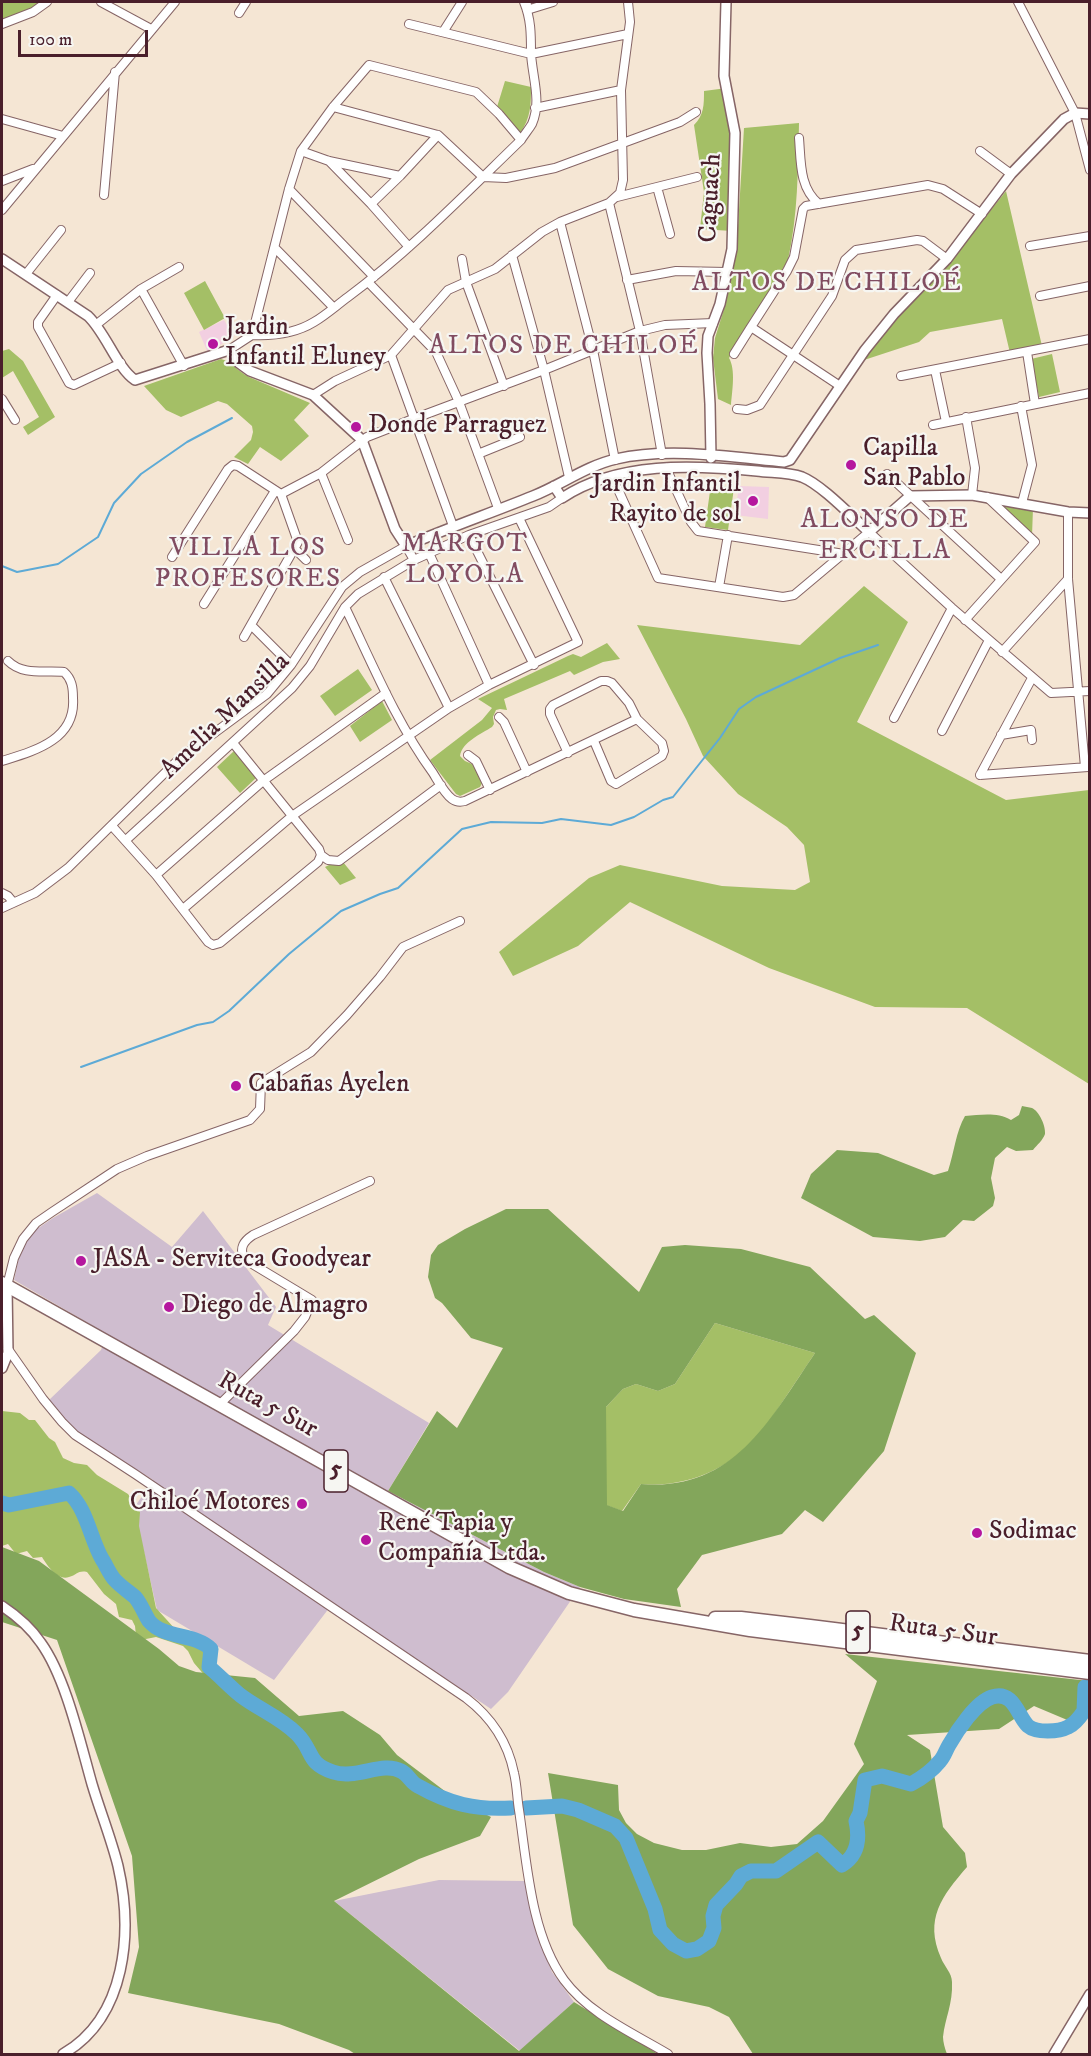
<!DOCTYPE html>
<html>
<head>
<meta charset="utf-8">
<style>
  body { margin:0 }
  #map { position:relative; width:1091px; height:2056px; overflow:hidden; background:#f5e6d4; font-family:"IM FELL DW Pica",serif }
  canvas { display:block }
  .frame { position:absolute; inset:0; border:3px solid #4a1f2b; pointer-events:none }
  .scale { position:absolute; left:18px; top:30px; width:130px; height:27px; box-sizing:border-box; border:3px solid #4a1f2b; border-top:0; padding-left:8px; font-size:18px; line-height:21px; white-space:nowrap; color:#4a1f2b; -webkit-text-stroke:4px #f6f6f2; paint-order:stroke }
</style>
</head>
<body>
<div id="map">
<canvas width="1091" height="2056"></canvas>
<div class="frame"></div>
<div class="scale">100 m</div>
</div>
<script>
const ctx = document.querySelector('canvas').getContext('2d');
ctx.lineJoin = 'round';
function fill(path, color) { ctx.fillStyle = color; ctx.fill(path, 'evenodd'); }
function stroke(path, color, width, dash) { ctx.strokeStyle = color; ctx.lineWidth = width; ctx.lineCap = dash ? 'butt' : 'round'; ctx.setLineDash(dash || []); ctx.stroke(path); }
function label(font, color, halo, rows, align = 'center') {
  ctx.font = font + ' "IM FELL DW Pica",serif'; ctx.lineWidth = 4.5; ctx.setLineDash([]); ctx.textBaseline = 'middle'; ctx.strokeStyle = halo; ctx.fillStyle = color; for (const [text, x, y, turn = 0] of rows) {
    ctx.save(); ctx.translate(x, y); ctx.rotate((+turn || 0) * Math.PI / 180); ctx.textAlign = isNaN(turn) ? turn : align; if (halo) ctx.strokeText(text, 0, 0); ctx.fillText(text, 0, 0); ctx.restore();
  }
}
const built = new Path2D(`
  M224,320L234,336L208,353L199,332Z
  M739,486L769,487L768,519L735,515Z`);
const industrial = new Path2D(`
  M97,1193L172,1247L203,1211L276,1307L268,1325L429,1423L388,1491L544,1572L580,1587L508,1692L491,1709L333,1603L274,1680L157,1610L134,1508L153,1480L78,1432L65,1421L49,1400L101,1350L107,1334L14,1280L20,1253L31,1233L53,1218Z
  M439,1880L525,1881L541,1945L552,1972L574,2002L520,2051L334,1901Z`);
const green = new Path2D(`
  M2,2H43L25,13L2,22Z
  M505,81L531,87C531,104 531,118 520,133L497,107Z
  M727,88L732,109V231L700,229L704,192L694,125C704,115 704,105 704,91Z
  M799,123C798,169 798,215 788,260L729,358C736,370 732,391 731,405L718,399L713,358L715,338L725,306L737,243L744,128Z
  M1006,191L1042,346L1010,353L1002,319L930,332L919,342L861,361L894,317L951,260Z
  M205,281L225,318L204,330L184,293Z
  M9,349L23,361L55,417L28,435L23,427L39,417L13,371L2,378V351Z
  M1052,354L1060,392L1039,397L1031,359Z
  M221,359C232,361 238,372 249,377L310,403L294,420L309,436L281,461L260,447L248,464L234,457L251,440L253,432L252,426L227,404L218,401L181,417L166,410L144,386Z
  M711,484L734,488L728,530L705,527Z
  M996,502L1033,508L1032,536Z
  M864,586L908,622L857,722L1006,800L1089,790V1084L967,1008L875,1007L769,968L630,902L578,946L513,976L499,952L589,878L620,865L722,886L795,890L810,882L804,845L787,827L738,794L703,756L686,719L637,625L800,645Z
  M607,643L620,659L603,662L574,675L570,671L504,699L507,710L500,709L496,710L493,717L494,724L492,727C481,734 462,742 460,756L465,761L472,764L483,781L480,787L460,796L456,794L430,760L482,720L492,708L478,699L568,656L573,654L581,657Z
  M358,669L372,690L335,716L320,696Z
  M382,701L392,720L360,742L350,726Z
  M234,751L256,778L240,793L217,767Z
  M343,862L356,878L340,885L325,867L333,863Z
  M715,1323L815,1353C803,1371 791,1389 779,1407C773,1415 767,1426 760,1434C730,1469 687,1488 641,1484L622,1511L606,1505V1407L623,1389L636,1384L658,1391L675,1384Z
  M2,1411L20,1413L29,1420H35L49,1438L55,1442L63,1458L74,1463L87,1465L97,1475L128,1494L140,1512L139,1526L156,1608L176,1630L196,1639L209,1649L211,1658L207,1668L210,1674L206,1677L194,1663L188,1651L183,1646L156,1637L141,1640L136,1636L135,1626L132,1620L119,1617L116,1604L104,1594L87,1572C78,1570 77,1575 69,1577C57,1581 47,1565 42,1557L33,1558L27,1551L16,1554L8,1544L2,1546Z`);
const forest = new Path2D(`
  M1022,1106C1025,1107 1029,1107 1032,1108C1039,1111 1046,1126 1045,1134C1043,1140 1037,1145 1033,1150L1016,1151L1007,1147L995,1158L991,1178L995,1198L993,1206L974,1221L963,1220L945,1237L920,1241L873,1237L801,1198L811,1174L837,1150L878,1153L934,1175L948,1171C954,1153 956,1131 965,1116C981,1115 997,1112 1011,1120L1019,1115Z
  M506,1209H548L639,1292L662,1247L685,1245L741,1249L810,1267L865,1319L874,1315L916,1353L884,1451L823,1522L805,1510L782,1534L702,1555L677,1589L681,1607L624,1599L580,1587L544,1572L388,1491L437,1411L457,1428L503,1348L471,1338L442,1303L435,1298L428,1277L431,1255L438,1245L465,1229ZM715,1323L815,1353C770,1419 734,1492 641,1484L623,1511L607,1505L606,1407L623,1389L636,1384L658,1391L675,1384Z
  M2,1547L39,1561L159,1649L179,1666L196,1672L255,1678L299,1716L343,1711L380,1735L397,1755L454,1798L491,1817L480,1836L419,1859L334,1901L519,2051L574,2002L658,2054H355L349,2050L279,2024L128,1993L139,1947L132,1856L57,1640L2,1622Z
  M845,1654L1089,1681V1700L1072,1722L1034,1706L999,1729L907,1735L930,1750L943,1827L965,1853L967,1867C942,1896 924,1919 941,1958C944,1966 952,1973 952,1982C953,2004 945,2018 943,2037C943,2042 945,2049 947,2054H753L729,2017L709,2007L658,1996L608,1969L573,1925L548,1773L618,1785L619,1810L626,1823L637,1834L654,1843L682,1850H706L740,1843L771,1847L797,1844L823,1821L864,1764L854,1744L877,1681Z`);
const stream = new Path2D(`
  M2,566L17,572L58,564L98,537L114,503L141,474L187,442L232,418
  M81,1067L197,1025L213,1022L229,1011L289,954L341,911L380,894L398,888L462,829L491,822L542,823L561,819L611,825L634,817L663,800L673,797L720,738L739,709L756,697L840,658L878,645`);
const river = new Path2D(`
  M2,1503L9,1505L69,1493C87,1509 90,1538 102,1559C106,1565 109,1573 114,1579C120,1586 128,1591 135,1597C141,1604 144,1613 149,1621C164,1639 195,1633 211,1649L209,1667C220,1676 229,1686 240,1695C258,1709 280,1717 297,1734C314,1751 306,1763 333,1772C356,1780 382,1761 401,1771C408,1774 411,1783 418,1786C450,1804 475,1810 511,1808
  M526,1808L562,1806L578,1810L615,1826L626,1838L655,1909L660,1930L673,1944L686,1951L697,1949L709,1941L714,1928L713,1916L716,1905L736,1884L741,1876L751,1871H776L818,1842L842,1865C858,1855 860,1839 856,1821L860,1813L865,1780L882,1776L911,1784C922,1778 932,1771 940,1761C944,1757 946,1750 949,1745C957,1731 976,1702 992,1697C1014,1690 1018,1717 1028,1726C1036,1733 1059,1732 1068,1727C1075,1724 1080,1717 1084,1711L1085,1687`);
const minor = new Path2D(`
  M101,2L151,29
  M1018,2L1075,113L1090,170
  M527,5V10L553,2
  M239,13L246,2
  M2,24L33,12L47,2
  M409,24L531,54L628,34
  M443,32L462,2
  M333,107L438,135L483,177L506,178L555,168L680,122L696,112
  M535,108L621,90
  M2,119L63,136
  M799,138C801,161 799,188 819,204
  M301,151L329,161L400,176
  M980,151L1011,174
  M329,161L371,204L409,247
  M2,181L33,169
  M657,187L670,234
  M289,189L374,277
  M104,195L115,72
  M617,197L697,177
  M609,203L640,331L662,455
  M371,204L400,176L438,135
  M2,210L175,2
  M560,222L593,350L615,460
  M1030,246L1090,236
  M275,248L334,308
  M512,255L544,370L569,477
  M462,259L466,282L504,386
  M26,274L61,230
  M627,280L676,271L727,272
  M368,282L436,352L459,402L498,508
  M141,289L184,366
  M57,295L38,322V327L69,383L74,385L121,363
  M1040,296L1090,286
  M68,302L90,273
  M97,324L141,289L179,267
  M252,335C273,336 296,333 314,322C326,315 337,305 348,297C410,251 465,194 521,140C524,135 529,129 532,124C542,101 532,76 531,53C531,34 531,19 524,2
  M229,350L252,335L289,189L301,151L333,107L369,65L476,92L499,114L521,140
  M1027,352L1035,404
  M734,354L751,327
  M391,355L453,526
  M935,370L946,422
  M901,376L1090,339
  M840,386L751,327L787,271L794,257L803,209L806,206L928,185L943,189L982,214
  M313,395L335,381L391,355L448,290L495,269L542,232L560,222L609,203L620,193L623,180L621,90L630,22L628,2
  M2,399L15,420
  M1021,406L1032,465L1022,503
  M737,409L747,410L760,405L832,296L845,260L856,250L917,240L923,241L947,259
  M966,417L975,468L972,495
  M933,425L1090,393
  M478,454L520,437
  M666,468L691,522L698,531L844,554
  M321,473L348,540
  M887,474L1001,579
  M612,476L658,578L783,597L794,595L869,532L952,608L1051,693L1090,691
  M281,494L321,473L367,437L413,419L544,370L640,331L665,325L713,323
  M1068,512V579L1085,767
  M469,535L534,665
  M294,548L306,560
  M429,553L489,685
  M172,557L228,469L233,465L238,466L281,494L298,542L244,637
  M384,577L449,708
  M719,587L728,535
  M204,604L275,491
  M345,607C372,663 396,722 433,773C438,781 444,793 452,799C456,802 461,802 465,801L637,719
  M965,620L1035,542L987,497
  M252,626L291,665
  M1002,652L1068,579
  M499,717L504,722L527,772
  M894,718L952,608
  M942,731L989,640
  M1001,735L1031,730L1032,740
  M568,753L550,714V709L553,705L601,681H607L612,683L629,703L637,719L662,743L664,751L662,756L616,784L611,781L594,741
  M468,755L476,761L490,790
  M2,761C34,751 76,740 73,698C73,688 72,679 64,672C45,670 23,676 8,661
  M980,775L1032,678
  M980,775L1088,767
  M112,826L156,875L208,942L213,945L220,943L318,862L321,855L319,849L233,743
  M126,840L292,688L310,666L345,607L358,594L414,560L469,535L549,507L562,498
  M321,855L328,860L339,861L441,785
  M156,875L263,781L386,693
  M2,893L8,896L13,902
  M2,908L35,893L68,868L179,759L267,694L291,665L342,587L360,572L406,546L414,560
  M183,909L292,816L449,708L489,685L578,642L519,518
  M7,1286L14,1258L23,1239L36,1223L52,1212L117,1169L147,1156L250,1120L260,1109L261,1083L311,1052L347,1015L380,977L403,947L460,921
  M8,1349L43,1399L62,1422L75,1435L135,1474L466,1698C491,1717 508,1743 514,1773C517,1785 517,1798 519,1810C527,1864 531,1935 564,1980C589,2014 633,2033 668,2054
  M219,1405L294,1331L305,1317L312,1300L244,1259C239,1247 244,1241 253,1235L370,1181`);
const tertiary = new Path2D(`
  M2,259L88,316C106,333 117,368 135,380L229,350L239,363L250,371L313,395L362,440L395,529L406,546C448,528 491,513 533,496C561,485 586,466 616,459C669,447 731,457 784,462L790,460L865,350L894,314L947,259L1011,174L1064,119L1075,113L1090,114
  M711,458L710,404L707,353L708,336L720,304L732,249L735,133L724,76L726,2
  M554,486L562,498C618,461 693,465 757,471C771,473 788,472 802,477C822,485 852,517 869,532L910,496L972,495L1068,512L1090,513
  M2,1368L8,1353L7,1286
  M2,1606C17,1616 31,1628 41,1643C66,1678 80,1742 92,1784C100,1811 111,1838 118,1866C133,1931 127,2017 63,2054
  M1054,2054L1090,1994`);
const trunk = new Path2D(`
  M2,1283L509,1567L569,1593L634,1610L750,1630L1090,1673
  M715,1618H741L810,1626L1090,1661`);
const markers = [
  [213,344,6,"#b5179e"],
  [356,427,6,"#b5179e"],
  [851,465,6,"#b5179e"],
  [753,501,6,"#b5179e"],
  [236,1086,6,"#b5179e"],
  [81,1261,6,"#b5179e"],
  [169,1307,6,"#b5179e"],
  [302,1504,6,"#b5179e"],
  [977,1533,6,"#b5179e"],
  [366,1540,6,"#b5179e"]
];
const shields = [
  [336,1471,24],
  [858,1632,24]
];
const shieldNames = [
  ["5",336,1471],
  ["5",858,1632]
];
const streetNames = [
  ["Caguach",712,198,-87],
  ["Amelia Mansilla",226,717,-44],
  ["Ruta 5 Sur",267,1406,29],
  ["Ruta 5 Sur",943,1632,8]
];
const poiNames = [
  ["Jardin",225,329],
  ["Infantil Eluney",225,359],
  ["Donde Parraguez",368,427],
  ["Capilla",863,450],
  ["San Pablo",863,480],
  ["Jardin Infantil",741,486,"right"],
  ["Rayito de sol",741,516,"right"],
  ["Cabañas Ayelen",248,1086],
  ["JASA - Serviteca Goodyear",93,1261],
  ["Diego de Almagro",181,1307],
  ["Chiloé Motores",290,1504,"right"],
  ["René Tapia y",378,1525],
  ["Compañía Ltda.",378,1555],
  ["Sodimac",989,1533]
];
const neighbourhoodNames = [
  ["ALTOS DE CHILOÉ",827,284],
  ["ALTOS DE CHILOÉ",564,347],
  ["ALONSO DE",885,521],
  ["ERCILLA",885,552],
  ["MARGOT",465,545],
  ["LOYOLA",465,576],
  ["VILLA LOS",248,549],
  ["PROFESORES",248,580]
];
fill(built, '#f2cfe1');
fill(industrial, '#cfbdcf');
fill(green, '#a4bf66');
fill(forest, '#83a65b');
stroke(stream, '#5daad6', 2);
stroke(river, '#5daad6', 15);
stroke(minor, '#866566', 10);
stroke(tertiary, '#866566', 12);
stroke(trunk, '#866566', 15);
stroke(minor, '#fff', 8);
stroke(tertiary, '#fff', 9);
stroke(trunk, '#fff', 12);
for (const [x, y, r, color] of markers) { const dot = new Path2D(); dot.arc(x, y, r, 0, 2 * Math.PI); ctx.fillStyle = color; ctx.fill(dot); stroke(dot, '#f6f6f2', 2); }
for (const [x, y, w] of shields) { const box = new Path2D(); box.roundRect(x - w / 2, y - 21, w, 42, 4.5); ctx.fillStyle = '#f6f6f2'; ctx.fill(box); stroke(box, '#4a1f2b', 1.5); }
label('bold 24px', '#4a1f2b', null, shieldNames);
label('26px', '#4a1f2b', '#f6f6f2', streetNames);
label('26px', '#4a1f2b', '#f6f6f2', poiNames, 'left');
ctx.letterSpacing = '1.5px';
label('27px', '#814c61', '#f6f6f2', neighbourhoodNames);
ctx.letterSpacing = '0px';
</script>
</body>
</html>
